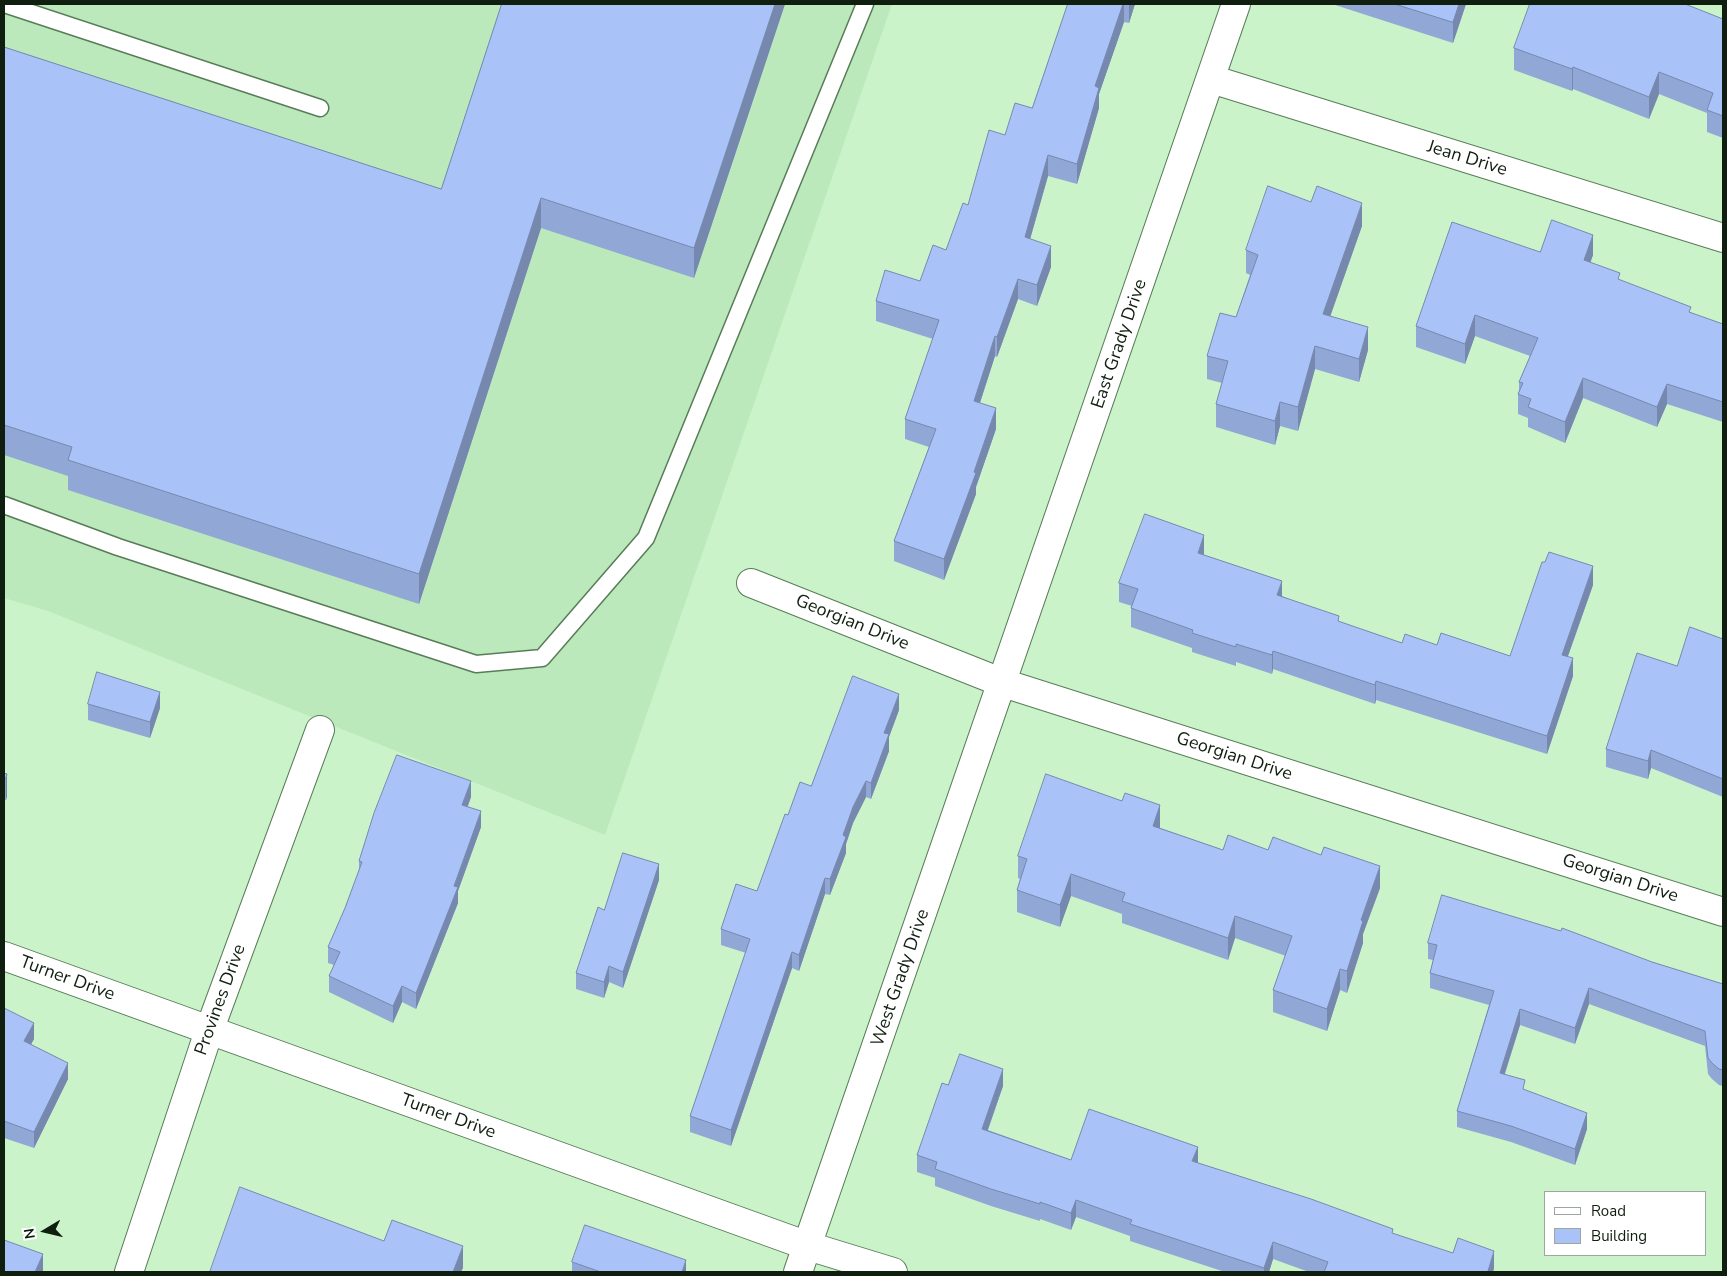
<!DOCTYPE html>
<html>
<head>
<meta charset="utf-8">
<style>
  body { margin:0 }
  #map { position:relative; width:1727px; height:1276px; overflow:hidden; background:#cbf3ca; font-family:"Nunito Sans",sans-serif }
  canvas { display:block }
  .frame { position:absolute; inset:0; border:5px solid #101e10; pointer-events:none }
  .legend { position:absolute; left:1544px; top:1191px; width:162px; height:65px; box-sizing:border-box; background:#fff; border:1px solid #9fa59f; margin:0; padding:6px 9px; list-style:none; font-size:15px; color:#101e10 }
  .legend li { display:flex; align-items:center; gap:10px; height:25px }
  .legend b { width:25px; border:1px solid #9fa59f }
  .north { position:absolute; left:20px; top:1206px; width:50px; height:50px; -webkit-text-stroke:4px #fff; paint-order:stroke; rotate:261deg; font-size:14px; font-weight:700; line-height:20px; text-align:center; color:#101e10 }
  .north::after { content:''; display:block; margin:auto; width:18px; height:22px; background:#101e10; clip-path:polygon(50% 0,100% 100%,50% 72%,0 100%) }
</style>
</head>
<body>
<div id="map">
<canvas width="1727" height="1276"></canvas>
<div class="frame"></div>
<ul class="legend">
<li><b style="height:6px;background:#fff"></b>Road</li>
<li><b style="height:14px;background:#a9c3f9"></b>Building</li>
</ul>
<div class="north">N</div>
</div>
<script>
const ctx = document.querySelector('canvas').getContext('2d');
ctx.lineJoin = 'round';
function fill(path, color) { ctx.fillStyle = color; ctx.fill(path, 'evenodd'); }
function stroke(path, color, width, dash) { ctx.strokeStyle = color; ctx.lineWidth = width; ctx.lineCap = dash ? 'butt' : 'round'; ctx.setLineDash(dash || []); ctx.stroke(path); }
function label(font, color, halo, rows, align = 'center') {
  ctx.font = font + ' "Nunito Sans",sans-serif'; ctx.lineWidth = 4.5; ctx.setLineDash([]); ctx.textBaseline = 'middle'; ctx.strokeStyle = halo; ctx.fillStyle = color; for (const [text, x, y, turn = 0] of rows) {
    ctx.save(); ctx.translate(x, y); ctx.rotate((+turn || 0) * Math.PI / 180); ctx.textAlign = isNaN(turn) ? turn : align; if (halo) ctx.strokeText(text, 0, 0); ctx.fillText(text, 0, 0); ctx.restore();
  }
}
const built = new Path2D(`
  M4,4H892L605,835L48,611L4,598Z`);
const lane = new Path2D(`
  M4,4L320,108
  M4,505L118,547L476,664L542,658L646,538L865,4`);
const street = new Path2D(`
  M1211,79L1723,238
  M751,583L1003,683L1723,912
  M4,956L808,1246L893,1272
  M129,1272L209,1031L320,730
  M798,1272L1236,4`);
const wall = new Path2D(`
  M502,4H785L694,278L541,228L419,604L68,490V476L4,455V47L441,189Z
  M1067,4H1135L1129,23L1124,22L1099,94V108L1077,184L1048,176L1030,239L1051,267L1037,306L1018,299L997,357L995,356L980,403L996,429L976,487V494L944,580L894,561V541L929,447L905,439V419L933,339L876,321V301L920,281L946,250L968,205L1005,135L1032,108L1068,4Z
  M1332,4H1466L1453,43Z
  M1723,19V138L1707,132V113L1659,94L1649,119L1573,89L1572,91L1514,70V48Z
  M1362,226L1330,316L1368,350L1359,382L1315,369L1298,431L1280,426L1275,445L1216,427V404L1222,383L1207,379V356L1236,317L1250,275L1246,273V250Z
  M1540,252L1593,255L1590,262L1620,280L1691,313L1723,324V422L1667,404L1657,427L1583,398L1565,443L1528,427V418L1518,414V394L1519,391V382L1530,356L1475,336L1465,364L1416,347V326Z
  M1204,553V555L1282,596L1339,622L1402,643L1437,645L1510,656L1593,585L1568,656L1573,676L1547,754L1376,700L1375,704L1273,669L1272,674L1236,662V666L1192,652V648L1131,627V608L1132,606L1119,602V583Z
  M1723,639V797L1651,768L1648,779L1606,767V749L1677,666Z
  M88,704L160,708L150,738L88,720Z
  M899,710L889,737V751L871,799L866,797L853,823L846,844V853L830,895L825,894L799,971L792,968L731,1146L690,1132V1116L746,953L721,945V929L757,891L788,815L811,786Z
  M4,773L7,774L6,800H4Z
  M471,797L468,806L481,827L458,891V903L416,1009L402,1002L393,1023L329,992V976L334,965L328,963V947L345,908L359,871V861Z
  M1160,827V828L1223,850H1268L1380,888L1363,934V943L1347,993L1340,990L1327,1031L1273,1012V990L1286,956L1235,938L1228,960L1122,923V914L1071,896L1060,927L1017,912V890L1020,879L1018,878V856Z
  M659,880L623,988L609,982L604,998L576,989V973L604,910Z
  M1428,943L1652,962L1723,984V1086L1719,1085L1712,1079L1708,1074L1705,1046L1589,1004L1575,1044L1520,1025L1505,1074L1525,1090L1587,1129L1575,1165L1511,1142L1457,1127V1111L1489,1005L1430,988V973L1433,960L1428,959Z
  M4,1008L34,1039L31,1044L68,1079L34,1148L4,1138Z
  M948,1085L1003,1086L988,1130L1071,1160L1198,1163L1393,1234L1494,1268L1493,1272H1309L1273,1259L1269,1272H1225L1130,1241V1236L1076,1217L1071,1230L1040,1219V1221L991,1206L935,1186V1178L917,1172V1155Z
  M572,1262L686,1272H572Z`);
const shadedWall = new Path2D(`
  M775,4H785L694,278V248Z
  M1123,4H1124V22L1099,94V108L1077,184V164L1095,86Z
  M1129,4H1135L1129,23Z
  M1459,4H1466L1453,43V22Z
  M1573,67V89L1572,91V69Z
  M1659,72V94L1649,119V97Z
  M1048,155V176L1025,257V237Z
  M541,198V228L419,604V574Z
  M1362,203V226L1323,337V314Z
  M1593,235V255L1584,281V260Z
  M1051,246V267L1037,306V285Z
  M1018,279V299L997,357V337Z
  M1475,315V336L1465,364V344Z
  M1368,327V350L1359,382V359Z
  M995,336V356L974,421V401Z
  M1315,346V369L1298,431V407Z
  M1583,378V398L1565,443V422Z
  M1667,384V404L1657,427V407Z
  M1280,402V426L1275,445V421Z
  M996,408V429L976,487V494L944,580V559Z
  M1204,535V553L1198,572V553Z
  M1593,566V585L1562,673V655Z
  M1282,581V599L1277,595Z
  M1273,651V669L1272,674V655Z
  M1573,658V676L1547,754V736Z
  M1376,681V700L1375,704V685Z
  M160,692V708L150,738V722Z
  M899,694V710L889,737V751L871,799V783L884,733Z
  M1651,750V768L1648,779V761Z
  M7,774V797L6,800V778Z
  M471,781V797L462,821V805Z
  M866,781V797L853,823L846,844V853L830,895V879L843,835L853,807Z
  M1160,805V827L1153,848V826Z
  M481,811V827L458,891V903L416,1009V993Z
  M659,864V880L623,988V972Z
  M1380,866V888L1363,934V943L1347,993V971L1361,920Z
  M1071,874V896L1060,927V905Z
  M825,878V894L799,971V955Z
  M1235,916V938L1228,960V938Z
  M792,952V968L731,1146V1130Z
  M609,966V982L604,998V982Z
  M1340,969V990L1327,1031V1009Z
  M402,986V1002L393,1023V1006Z
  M1589,988V1004L1575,1044V1028Z
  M1520,1009V1025L1500,1088V1073Z
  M34,1023V1039L24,1057V1041Z
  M68,1063V1079L34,1148V1132Z
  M1003,1069V1086L982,1146V1129Z
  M1587,1113V1129L1575,1165V1149Z
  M1198,1147V1164L1192,1161Z
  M1076,1200V1217L1071,1230V1213Z
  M1273,1242V1259L1269,1272H1264V1268Z
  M463,1246V1268L461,1272H453Z
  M1494,1251V1268L1493,1272L1488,1271Z
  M43,1254V1272H35Z
  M686,1260V1272H682Z`);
const building = new Path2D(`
  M502,4H775L694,248L541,198L419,574L68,460L72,447L4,425V47L441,189Z
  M1068,4H1123L1095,86L1099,88L1077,164L1048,155L1025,237L1051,246L1037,285L1018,279L997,337L995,336L974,401L996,408L974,472L976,473L944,559L894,541L936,429L905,419L939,320L876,301L885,270L920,281L933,245L946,250L963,203L968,205L989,130L1005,135L1015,103L1032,108Z
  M1395,4H1459L1453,22Z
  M1530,4H1685L1723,19V116L1707,110L1713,93L1659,72L1649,97L1573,67L1572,69L1514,48Z
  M1268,186L1311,202L1317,186L1362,203L1323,314L1368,327L1359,359L1315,346L1298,407L1280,402L1275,421L1216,404L1228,361L1207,356L1220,313L1236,317L1258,255L1246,250Z
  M1552,220L1593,235L1584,260L1620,273L1618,279L1691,307L1689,312L1723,324V402L1667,384L1657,407L1583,378L1565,422L1528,407L1531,399L1518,394L1523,383L1519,382L1538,338L1475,315L1465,344L1416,326L1452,222L1540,252Z
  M1145,514L1204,535L1198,553L1282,581L1277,595L1339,616L1338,621L1402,643L1405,634L1437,645L1441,633L1510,656L1542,562H1545L1549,552L1593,566L1562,655L1573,658L1547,736L1376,681L1375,685L1273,651L1272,655L1236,644V647L1192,633L1193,630L1131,608L1138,589L1119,583Z
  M1690,627L1723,639V779L1651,750L1648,761L1606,749L1637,653L1677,666Z
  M97,672L160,692L150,722L88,704Z
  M853,676L899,694L884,733L889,734L871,783L866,781L853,807L843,835L846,837L830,879L825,878L799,955L792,952L731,1130L690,1116L750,939L721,929L736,884L757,891L785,814L788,815L800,782L811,786Z
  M397,755L471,781L462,805L481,811L454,886L458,887L416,993L402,986L393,1006L329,976L340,952L328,947L345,908L362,862L359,861L374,813Z
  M4,773L7,774L6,778H4Z
  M1046,774L1122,801L1125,793L1160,805L1153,826L1223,850L1228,835L1268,850L1273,837L1321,855L1324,847L1380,866L1361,920L1363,921L1347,971L1340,969L1327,1009L1273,990L1292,936L1235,916L1228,938L1122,901L1125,893L1071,874L1060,905L1017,890L1027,859L1018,856Z
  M623,853L659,864L623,972L609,966L604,982L576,973L598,907L604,910Z
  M1442,895L1561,931L1562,928L1652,962L1723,984V1070L1719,1069L1712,1063L1708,1058L1705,1031L1589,988L1575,1028L1520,1009L1500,1073L1525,1080L1523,1089L1587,1113L1575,1149L1511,1126L1457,1111L1494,991L1430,973L1437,945L1428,943Z
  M4,1008L34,1023L24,1041L68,1063L34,1132L4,1121Z
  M960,1054L1003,1069L982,1129L1071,1160L1089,1109L1198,1147L1192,1161L1311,1199L1393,1229L1392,1233L1453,1253L1458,1238L1494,1251L1488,1271L1492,1272H1324L1328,1262L1273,1242L1264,1268L1130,1224L1132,1220L1076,1200L1071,1213L1040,1202V1204L991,1189L935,1169L937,1162L917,1155L942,1083L948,1085Z
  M240,1187L384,1241L392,1220L463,1246L453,1272H210Z
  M585,1225L686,1260L682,1272H601L572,1262Z
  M4,1240L43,1254L35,1272H4Z`);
const streetNames = [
  ["Jean Drive",1467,159,17],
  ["East Grady Drive",1120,344,-71],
  ["Georgian Drive",852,623,22],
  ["Georgian Drive",1234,757,18],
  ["Georgian Drive",1620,879,18],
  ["West Grady Drive",901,978,-71],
  ["Turner Drive",67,979,20],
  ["Provines Drive",221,1000,-70],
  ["Turner Drive",448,1117,20]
];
fill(built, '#bbe9bb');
stroke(lane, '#587c58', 19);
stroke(street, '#587c58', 30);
stroke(lane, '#fff', 16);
stroke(street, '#fff', 28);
fill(wall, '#91a8d6');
fill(shadedWall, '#7688ae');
fill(building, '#a9c3f9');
stroke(building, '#7688ae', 1);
label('18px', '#101e10', '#fff', streetNames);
</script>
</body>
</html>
